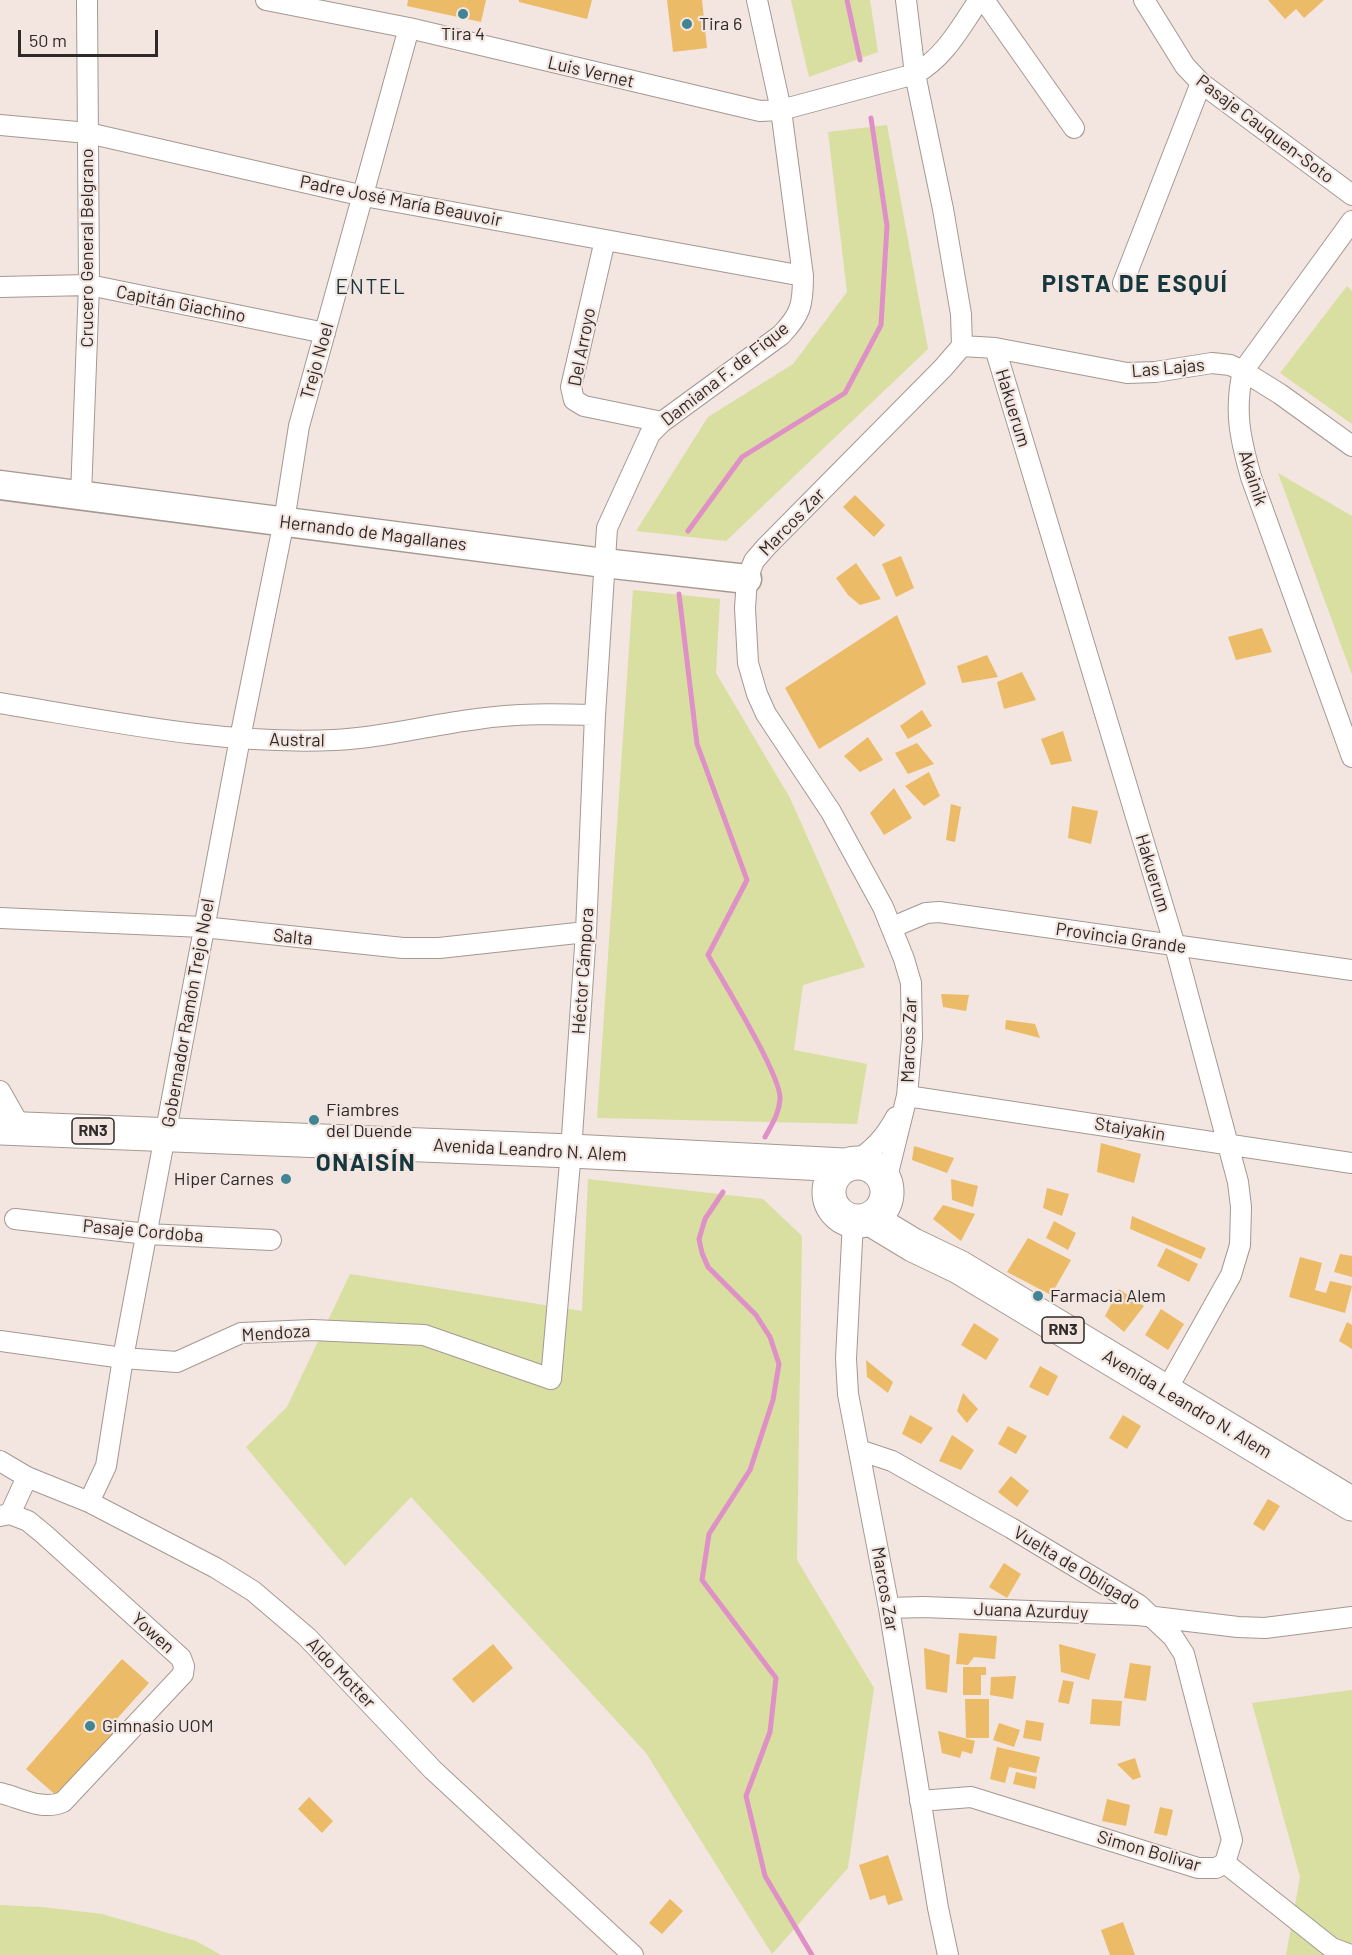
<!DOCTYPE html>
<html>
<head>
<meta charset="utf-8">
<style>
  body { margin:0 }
  #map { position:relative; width:1352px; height:1955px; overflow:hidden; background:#f3e5df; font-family:Barlow,sans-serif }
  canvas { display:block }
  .scale { position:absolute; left:18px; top:30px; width:140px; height:27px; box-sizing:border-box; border:3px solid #2f2a28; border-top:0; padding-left:8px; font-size:18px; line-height:21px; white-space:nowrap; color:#2f2a28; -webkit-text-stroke:4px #f3e5df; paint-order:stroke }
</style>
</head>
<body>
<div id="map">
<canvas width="1352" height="1955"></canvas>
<div class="scale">50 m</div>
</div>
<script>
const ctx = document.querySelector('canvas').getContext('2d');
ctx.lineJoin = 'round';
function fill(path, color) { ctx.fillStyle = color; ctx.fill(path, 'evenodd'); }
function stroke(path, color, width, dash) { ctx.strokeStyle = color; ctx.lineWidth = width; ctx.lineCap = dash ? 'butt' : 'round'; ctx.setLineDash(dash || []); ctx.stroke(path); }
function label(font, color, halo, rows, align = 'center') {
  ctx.font = font + ' Barlow,sans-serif'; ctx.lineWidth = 4.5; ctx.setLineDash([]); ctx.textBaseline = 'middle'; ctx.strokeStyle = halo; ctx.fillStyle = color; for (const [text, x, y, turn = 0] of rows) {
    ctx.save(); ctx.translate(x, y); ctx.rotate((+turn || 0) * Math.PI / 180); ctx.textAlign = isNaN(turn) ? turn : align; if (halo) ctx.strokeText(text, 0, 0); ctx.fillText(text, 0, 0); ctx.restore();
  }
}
const green = new Path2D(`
  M791,0H870L878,52L809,77Z
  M887,125L928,349L726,541L636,531L708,417L793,364L847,292L828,132Z
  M1347,286L1352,291V424L1280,373Z
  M1278,473L1352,516V675Z
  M633,590L720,599L716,673L790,798L865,967L803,985L794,1050L867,1064L857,1124L597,1118Z
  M588,1179L763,1199L802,1236L797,1560L874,1688L848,1868L772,1954L646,1753L411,1497L345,1566L246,1447L287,1407L350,1274L582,1311Z
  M1352,1690V1955H1286L1300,1877L1252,1703Z
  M0,1905L42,1907L102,1914L196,1941L221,1955H0Z`);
const stream = new Path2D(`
  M847,0L860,60
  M688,531L742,457L845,393L881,325L887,226L871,118
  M679,594L697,744L747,880L708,955C722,980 782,1077 780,1099C779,1114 772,1124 765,1137
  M723,1192L705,1219L699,1239L702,1253L708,1267L756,1315L770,1337L779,1364L773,1400L750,1470L709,1534L702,1580L776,1678L770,1732L746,1796L765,1876L812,1955`);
const building = new Path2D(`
  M408,0H486L481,22L407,6Z
  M519,0H592L587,19L519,2Z
  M667,0H702L707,48L673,52Z
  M1268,0H1324L1304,18L1296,9L1285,19Z
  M855,495L885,525L874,537L843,507Z
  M901,556L914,588L896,597L882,564Z
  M856,563L881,599L860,605L848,595L836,578Z
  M897,615L926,684L819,749L785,688Z
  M1262,628L1272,652L1236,660L1228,637Z
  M987,655L998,677L962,683L957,666Z
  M1022,672L1036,700L1004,709L997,682Z
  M922,710L932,726L908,739L900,726Z
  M1063,731L1072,761L1051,765L1041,739Z
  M868,737L883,760L860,772L844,756Z
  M917,743L934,764L908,774L895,753Z
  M929,772L940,796L924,806L905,786Z
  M894,788L912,818L884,835L870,813Z
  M951,804L961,807L955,842L946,840Z
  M1072,806L1098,811L1091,844L1068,838Z
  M941,994L969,995L966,1011L943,1007Z
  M1006,1020L1035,1024L1040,1038L1005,1029Z
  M1101,1143L1141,1154L1134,1183L1097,1172Z
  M914,1146L954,1158L947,1173L912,1160Z
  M951,1179L978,1186L973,1207L952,1200Z
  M1047,1188L1069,1194L1062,1216L1043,1208Z
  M943,1205L975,1214L961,1241L933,1219Z
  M1132,1216L1206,1248L1201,1259L1130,1229Z
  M1054,1221L1076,1233L1068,1250L1046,1238Z
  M1028,1238L1071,1260L1051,1295L1007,1272Z
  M1166,1248L1198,1264L1189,1282L1157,1266Z
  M1340,1254L1352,1256V1277L1334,1272Z
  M1300,1257L1322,1263L1315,1290L1326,1293L1330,1281L1352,1286L1345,1313L1289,1297Z
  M1119,1289L1144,1306L1124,1332L1105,1316Z
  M1161,1309L1184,1324L1168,1350L1145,1335Z
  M1347,1322L1352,1325V1349L1339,1341Z
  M974,1323L999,1339L986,1360L961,1345Z
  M866,1360L893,1382L888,1393L867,1377Z
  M1040,1366L1058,1376L1048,1396L1029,1387Z
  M963,1393L978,1409L967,1423L957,1411Z
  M910,1415L933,1428L921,1444L902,1434Z
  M1123,1415L1141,1426L1127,1449L1109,1438Z
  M1008,1426L1027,1436L1016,1454L998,1444Z
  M952,1435L974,1450L961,1470L939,1461Z
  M1011,1476L1029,1491L1017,1507L998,1492Z
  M1268,1499L1280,1506L1264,1531L1253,1524Z
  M1004,1563L1021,1574L1007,1598L989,1587Z
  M959,1633L997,1636L995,1659L974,1657L968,1665L956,1664Z
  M493,1644L513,1668L473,1703L452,1679Z
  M1059,1644L1096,1654L1089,1680L1061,1672Z
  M924,1648L950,1655L947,1693L926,1689Z
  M122,1659L149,1683L114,1722L119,1731L59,1798L26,1769Z
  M1130,1663L1151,1666L1146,1701L1124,1698Z
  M963,1667H986V1675H981V1695H963Z
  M1016,1676L1013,1699L990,1695L991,1677Z
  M1063,1680L1074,1682L1069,1704L1058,1702Z
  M965,1699H989V1738H966Z
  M1092,1699L1122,1701L1120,1726L1090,1724Z
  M1026,1720L1044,1723L1041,1741L1023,1738Z
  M999,1723L1020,1730L1014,1747L993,1740Z
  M938,1731L975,1741L972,1754L962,1751L960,1758L942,1753Z
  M997,1747L1040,1757L1036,1773L1009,1767L1005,1783L990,1779Z
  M1135,1758L1141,1777L1133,1780L1117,1764Z
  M1016,1772L1037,1777L1035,1789L1013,1784Z
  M309,1797L333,1821L322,1833L298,1809Z
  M1107,1799L1130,1805L1126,1826L1102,1821Z
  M1160,1807L1173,1810L1167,1836L1154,1833Z
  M888,1855L903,1900L888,1905L885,1895L870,1900L859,1865Z
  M670,1899L683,1911L662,1934L649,1923Z
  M1123,1922L1135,1955H1110L1101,1930Z`);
const street = new Path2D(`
  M266,0L409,28L760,111L781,110L915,74C945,57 960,28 979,0
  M984,0L1074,128
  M1144,0L1185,66L1201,83L1352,195
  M0,125L88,133L364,196L803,276
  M1352,221L1243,371C1234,411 1240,438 1251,477L1352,757
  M605,240L571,387L574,400L584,406L662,422
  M1123,283L1201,83
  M0,287L89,285L325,333
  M962,346L995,348L1127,373L1155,372L1212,363L1230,365L1243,371L1280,394L1352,446
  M995,348L1175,946L1238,1182L1241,1207L1240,1245L1231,1275L1166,1391
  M81,495L89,285L87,0
  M0,703C110,721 221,745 334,740C382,738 429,725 477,719C517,713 556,714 595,715
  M0,918L203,927L403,948H439L586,932
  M893,927L926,913L939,912L1352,970
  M0,1091L21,1128
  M907,1096L1352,1163
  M854,1162C874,1150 885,1137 896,1117
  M886,1181L907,1096L912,1038L911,983L904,959L883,907L831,812L766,714L757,694L748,663L745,608L747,579L754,561L766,547L943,368L962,346L961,314L943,209L915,74L906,0
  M15,1219L147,1234L271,1240
  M853,1221L846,1359L848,1394L889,1608L938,1908L948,1955
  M0,1341L123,1358L177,1362L241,1333L312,1330L424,1335L551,1379L571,1151L586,932L595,715L607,528L650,434L662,422L781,335C801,314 803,305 803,276L781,110L757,0
  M859,1450L892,1461L1011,1528L1139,1605L1173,1637L1184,1654L1232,1840L1225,1863
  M0,1461L27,1477L89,1502L216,1568L253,1591L307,1637L433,1770L633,1955
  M89,1502L106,1466L123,1358L240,738L284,521L299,426L409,28
  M0,1516L10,1514L27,1477
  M889,1608L923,1607L1138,1615L1238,1627L1265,1628L1352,1617
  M0,1793C21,1798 42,1811 63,1802L183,1674L184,1666L181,1658L45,1535L28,1521L10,1514
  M920,1801L971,1797L1198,1868H1216L1225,1863
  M1225,1863L1332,1948L1351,1955`);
const secondary = new Path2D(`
  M0,485L604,563L747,579`);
const highway = new Path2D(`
  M0,1128L571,1151L844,1165
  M829 1192a29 29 0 1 1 58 0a29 29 0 1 1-58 0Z
  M870,1219L913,1245L959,1267L1352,1504`);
const markers = [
  [463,14,6,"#418594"],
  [687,24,6,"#418594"],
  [314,1120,6,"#418594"],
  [286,1179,6,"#418594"],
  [1038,1296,6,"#418594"],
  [90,1726,6,"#418594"]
];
const shields = [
  [93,1131,42],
  [1063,1330,42]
];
const shieldNames = [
  ["RN3",93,1131],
  ["RN3",1063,1330]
];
const poiNames = [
  ["Tira 6",699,24],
  ["Tira 4",463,34,"center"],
  ["Fiambres",326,1110],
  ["del Duende",326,1131],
  ["Hiper Carnes",274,1179,"right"],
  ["Farmacia Alem",1050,1296],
  ["Gimnasio UOM",102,1726]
];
const streetNames = [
  ["Luis Vernet",591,72,13],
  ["Pasaje Cauquen-Soto",1265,129,37],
  ["Padre José María Beauvoir",401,201,11],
  ["Crucero General Belgrano",87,248,-90],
  ["Capitán Giachino",181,304,11],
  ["Del Arroyo",582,347,-79],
  ["Trejo Noel",317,361,-74],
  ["Las Lajas",1168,368,-5],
  ["Damiana F. de Fique",725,374,-38],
  ["Hakuerum",1013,408,73],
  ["Akainik",1253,478,72],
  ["Marcos Zar",792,522,-46],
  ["Hernando de Magallanes",373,533,7],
  ["Austral",297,740,1],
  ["Hakuerum",1153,873,73],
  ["Salta",293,937,6],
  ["Provincia Grande",1121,938,8],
  ["Héctor Cámpora",583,971,-86],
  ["Gobernador Ramón Trejo Noel",188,1013,-80],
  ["Marcos Zar",909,1040,-88],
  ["Staiyakin",1130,1129,9],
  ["Avenida Leandro N. Alem",530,1150,3],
  ["Pasaje Cordoba",143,1231,5],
  ["Mendoza",276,1333,-4],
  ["Avenida Leandro N. Alem",1187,1404,31],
  ["Vuelta de Obligado",1077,1568,31],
  ["Marcos Zar",885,1589,80],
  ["Juana Azurduy",1031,1611,2],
  ["Yowen",153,1633,42],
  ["Aldo Motter",341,1673,46],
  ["Simon Bolivar",1149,1851,16]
];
const quarterNames = [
  ["ENTEL",371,287]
];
const districtNames = [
  ["PISTA DE ESQUÍ",1135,284],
  ["ONAISÍN",366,1163]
];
fill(green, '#d8dfa0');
stroke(stream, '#df90c7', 5);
fill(building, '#ecbb67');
stroke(street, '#a59892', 22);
stroke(secondary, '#a59892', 31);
stroke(highway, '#a59892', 35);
stroke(street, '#fff', 20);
stroke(secondary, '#fff', 28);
stroke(highway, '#fff', 33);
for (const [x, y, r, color] of markers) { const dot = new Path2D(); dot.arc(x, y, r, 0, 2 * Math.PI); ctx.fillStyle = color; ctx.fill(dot); stroke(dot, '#f3e5df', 2); }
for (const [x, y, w] of shields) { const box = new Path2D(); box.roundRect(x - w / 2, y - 13, w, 26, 4.5); ctx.fillStyle = '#f3e5df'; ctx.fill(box); stroke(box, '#2f2a28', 1.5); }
label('bold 16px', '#2f2a28', null, shieldNames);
label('18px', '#2f2a28', '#f3e5df', poiNames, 'left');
label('18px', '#2f2a28', '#f3e5df', streetNames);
ctx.letterSpacing = '1.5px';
label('21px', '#17373e', '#f3e5df', quarterNames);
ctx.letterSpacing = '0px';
ctx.letterSpacing = '1.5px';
label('bold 24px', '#17373e', '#f3e5df', districtNames);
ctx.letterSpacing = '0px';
</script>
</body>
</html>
